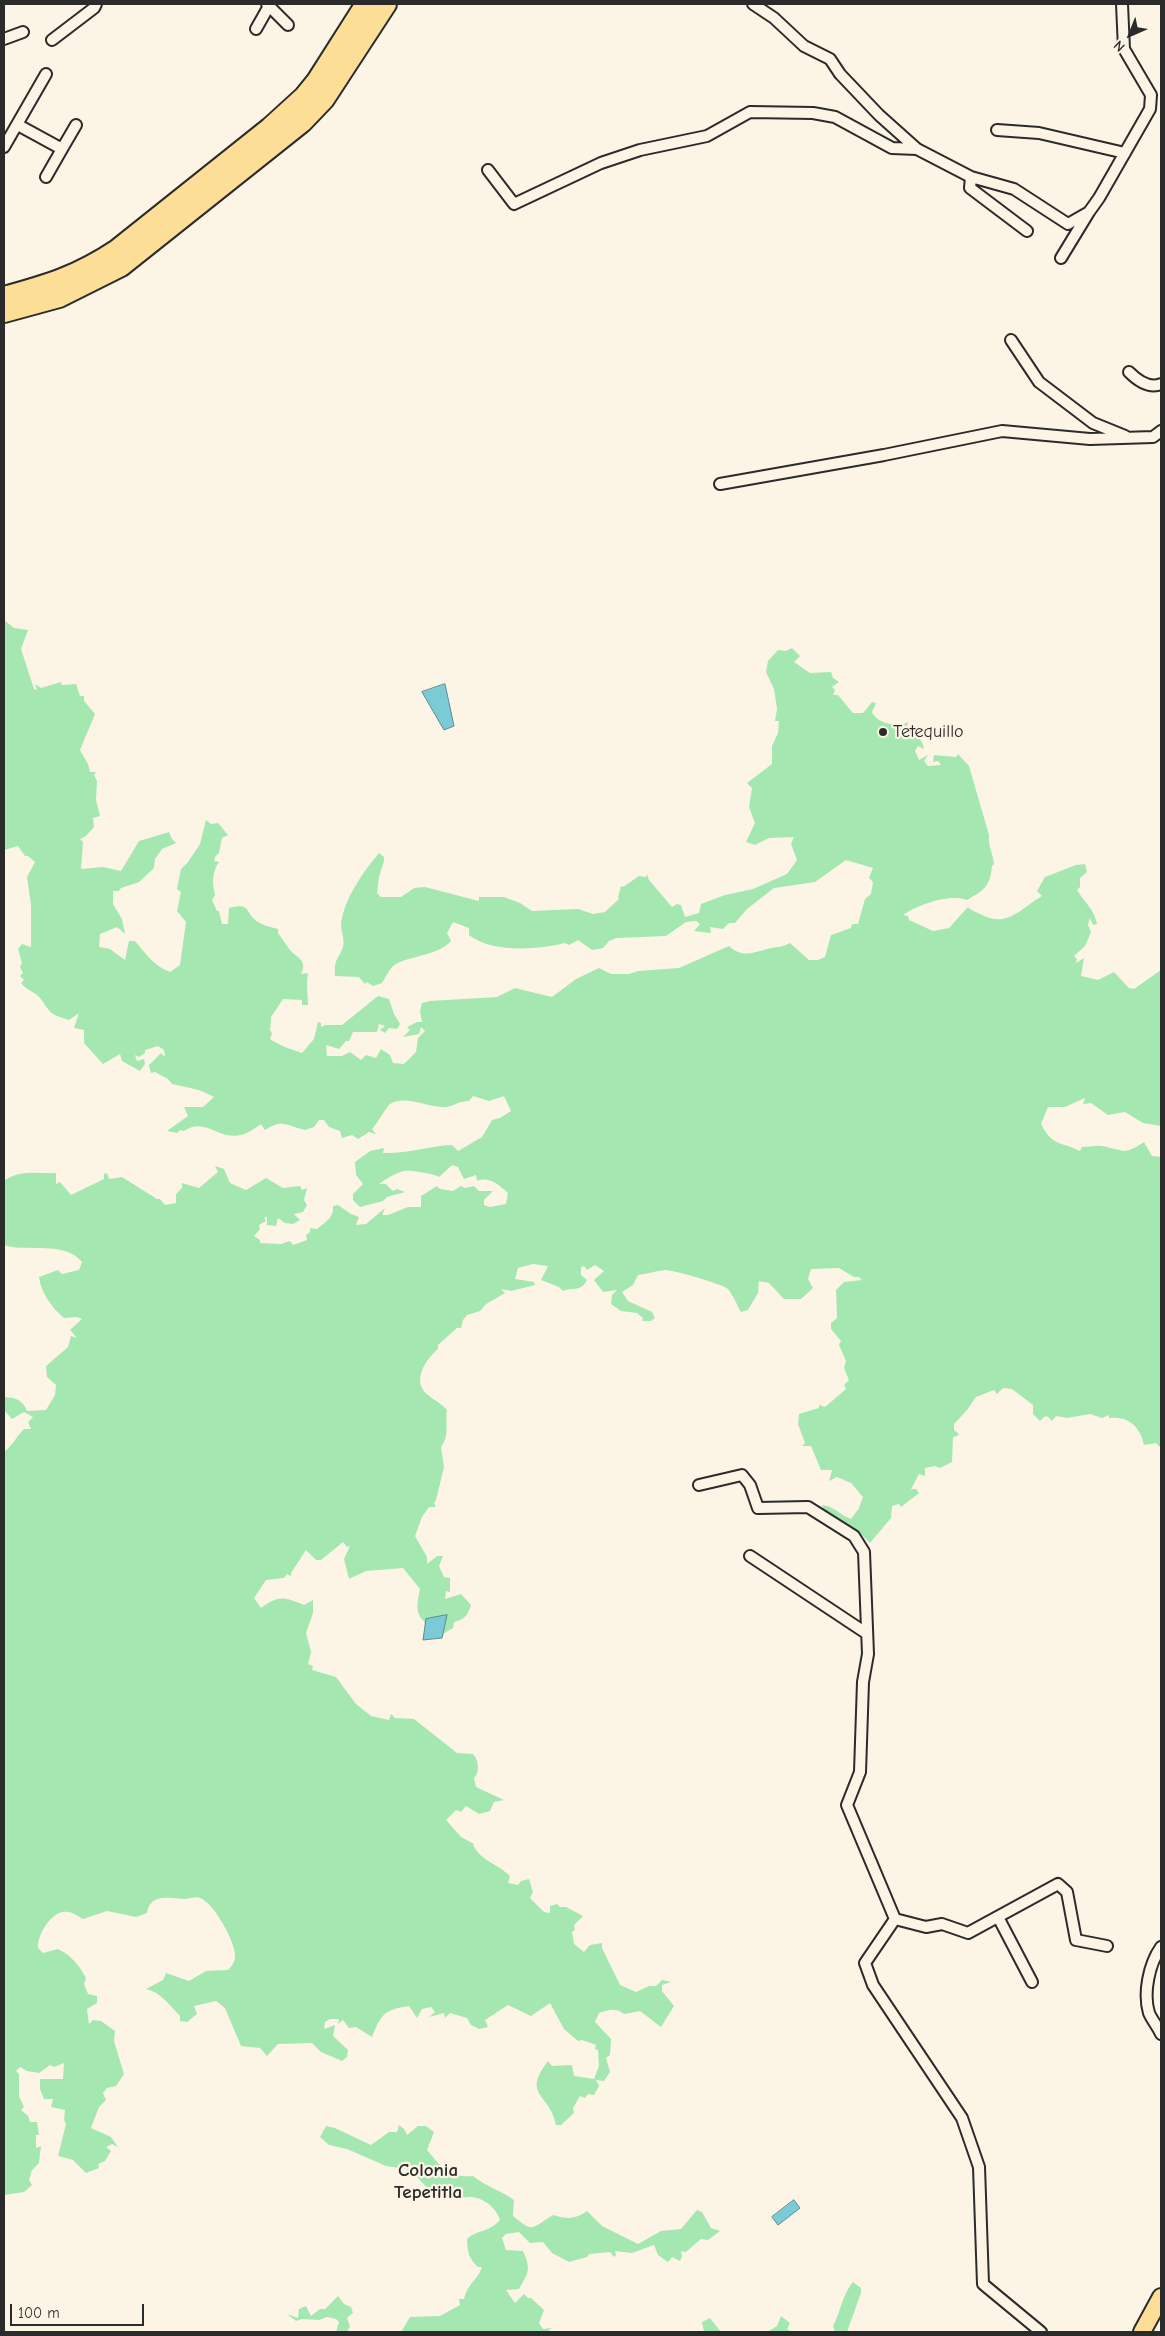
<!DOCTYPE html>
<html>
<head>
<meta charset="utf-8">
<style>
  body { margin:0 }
  #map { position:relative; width:1165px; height:2336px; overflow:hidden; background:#fcf5e5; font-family:"Comic Neue",sans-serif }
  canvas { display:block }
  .frame { position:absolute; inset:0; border:5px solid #2b2b2b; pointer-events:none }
  .north { position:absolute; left:1105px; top:10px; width:50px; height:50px; -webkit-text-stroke:4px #fcf5e5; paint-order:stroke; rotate:224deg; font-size:14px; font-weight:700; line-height:20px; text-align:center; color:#2b2b2b }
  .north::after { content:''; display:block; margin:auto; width:18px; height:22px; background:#2b2b2b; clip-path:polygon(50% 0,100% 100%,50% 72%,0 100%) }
  .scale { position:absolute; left:10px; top:2304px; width:134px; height:22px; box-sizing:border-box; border:2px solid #2b2b2b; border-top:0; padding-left:6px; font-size:15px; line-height:18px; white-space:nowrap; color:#2b2b2b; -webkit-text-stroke:4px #fcf5e5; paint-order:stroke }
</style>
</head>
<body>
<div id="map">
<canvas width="1165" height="2336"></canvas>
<div class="frame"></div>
<div class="north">N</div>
<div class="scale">100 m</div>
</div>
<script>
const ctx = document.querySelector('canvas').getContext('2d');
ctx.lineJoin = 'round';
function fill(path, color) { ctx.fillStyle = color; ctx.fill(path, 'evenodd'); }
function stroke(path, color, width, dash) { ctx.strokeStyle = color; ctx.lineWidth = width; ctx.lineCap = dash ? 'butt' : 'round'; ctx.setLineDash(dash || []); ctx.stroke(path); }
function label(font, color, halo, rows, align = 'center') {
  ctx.font = font + ' "Comic Neue",sans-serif'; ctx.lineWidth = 4.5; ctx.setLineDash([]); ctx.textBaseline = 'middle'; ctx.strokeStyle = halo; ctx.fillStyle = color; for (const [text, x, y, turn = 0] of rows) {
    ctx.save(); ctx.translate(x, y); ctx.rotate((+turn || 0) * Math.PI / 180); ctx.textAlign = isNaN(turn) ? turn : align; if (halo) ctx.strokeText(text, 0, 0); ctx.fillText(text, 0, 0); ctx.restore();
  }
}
const green = new Path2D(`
  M4,620L14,628L28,630L21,649L34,689L37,690L35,684L41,688L61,682L62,685L76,684L80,696H84V701L95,714C90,726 85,738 80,750L88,764L90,772H96L94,775L97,781L96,800L100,816L93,818L94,827L86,836L80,839L83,842L81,869L103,867L121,871L139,841L169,832L172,839L176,843L162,849L155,859L154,868L139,882L121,888L119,891H113V904L122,919L125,934L117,927L100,934L99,947L110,949L125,960L129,941H135C146,954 154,966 170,972L180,965L186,922L177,911L181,892L177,889L181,869L188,862L200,844L206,820L211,824L218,823L228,835L222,838L219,853L215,857L214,861L219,862C212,872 212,883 215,895L212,900L217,911H219L222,924H228L229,908C252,902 244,913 258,922C264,926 272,927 278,929V933C282,939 286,944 290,950C297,958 308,960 301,974L308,973C306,985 308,995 308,1005H302V1000L283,999L271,1017L270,1030L272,1033L270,1039C281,1046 290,1049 302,1053L314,1039L318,1022L321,1023V1027L326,1025H342L378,996L389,999L394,1014L400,1024L397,1029L389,1028L385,1033L380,1030L385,1026L379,1024L377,1032H353L349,1041H346L339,1049L326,1045L327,1056H342L350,1052L361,1060L366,1055L376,1058L381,1049L390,1055L393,1063L404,1064L416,1052L418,1038L425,1031L421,1027L419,1034L403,1037L410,1030L407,1027L417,1022H422L420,1011L422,1003L430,1001L497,997L515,988L552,997L576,979L599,968L611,974H629L638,971L679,968L729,946C742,959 755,952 771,948C778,947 783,947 790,943L809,960H818L825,957L831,935L851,928L852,924H858L865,899L871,894L873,882L869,878L873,868L846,860L815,882L774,888L747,909L735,923H729L723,929L710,927L711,933L694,931L700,924L696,921L686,922L666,936L616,938L609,941L603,948L592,950L578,940L569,945L565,943C537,950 492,953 469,935V928L453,922L447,933L451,941C439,955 410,956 396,964C389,968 386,977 382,983L373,986L367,982L365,984L359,977L335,976C334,958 338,961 343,947C345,940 341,931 341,924C344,899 363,872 379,853L384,857V861L379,877L377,893L381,897H401L414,888L425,887L479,901V897H504L520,903L532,911L578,909L593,914L605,912L619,899L618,897L621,886L623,887L639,876L646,877L647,874L649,880L672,907L677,904L681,905L685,917L699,913L701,904L725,895L753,889L787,874L797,860L791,844L794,837L769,838L755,845L746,842L755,823L749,807L752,788L747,783L772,764V746L778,733L779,721H775L777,709L774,689L766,672L768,661L778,650L786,651L792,648L800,656L794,662L810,673L831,672L833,678L839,682L832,687L835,690L833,695H838L853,713H863L872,702L876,703L872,712C876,723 898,728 908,722L907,727C915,732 923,740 924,749L918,746L915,751L919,760L928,755L924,761L928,766L941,765L938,761L933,762L934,755L956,757L958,754L969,766L989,835C988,847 993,853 994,864L992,866C990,887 984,890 967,900C950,893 917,905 903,915L908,916L909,920L933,931L949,928L968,907C973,912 977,912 982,915C1007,928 1020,909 1042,896L1037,891L1045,877L1076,865L1085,864L1087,872L1080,878V887L1077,890C1085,903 1094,909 1097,924L1093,925L1090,918L1088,925L1091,932L1085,946L1074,956L1077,959L1076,963L1084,958L1081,976L1098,980L1114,972L1129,988L1134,989L1161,970V1126L1143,1123L1125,1112L1108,1115L1091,1103L1083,1104L1085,1098L1065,1107H1048L1041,1124C1053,1147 1060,1141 1080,1151L1082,1147C1088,1147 1096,1145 1102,1146C1125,1150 1123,1156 1144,1142L1152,1156L1161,1157V1448L1156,1443L1144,1445C1140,1426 1128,1416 1109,1418V1415L1102,1418L1090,1414L1067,1418L1056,1416L1052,1421L1047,1416L1044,1417L1040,1421L1033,1414V1405L1012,1389L1003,1388L997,1394L994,1390L976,1397L967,1410L954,1424V1430L959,1434L957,1436L953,1437L952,1462L940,1468L935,1466L925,1468V1476L919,1474L911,1489H916L919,1493L901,1507L899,1504L892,1506L891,1518L870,1543L859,1532L844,1534L820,1513L823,1505C835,1507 840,1515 851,1519L859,1508L863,1497L851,1483L837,1477L829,1481L832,1470H821L811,1446H802L805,1443L798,1424L799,1414L819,1408V1405L825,1407L846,1389L844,1385L849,1380L844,1368L846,1361L839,1345L841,1341L831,1329V1323L837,1318L836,1290L844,1282L862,1280L859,1277H854L839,1268L811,1269L808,1279L813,1288L801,1299H784L769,1283L759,1281L758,1293L748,1310L741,1312C737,1305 733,1295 728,1289C725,1285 671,1269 665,1270C656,1271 647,1274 638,1275L633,1285L622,1292L628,1301L652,1312L655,1318L651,1321H642L643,1318L637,1313L621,1311L611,1304L612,1295L617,1290L603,1292L594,1280L604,1271L595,1265L587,1270L584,1266L581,1267V1275L587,1280C581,1292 573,1287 563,1291L559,1287L541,1280L548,1266L533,1264L518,1268L515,1279L534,1282L535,1285L511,1291L501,1289L505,1293L486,1304L480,1311L467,1315L463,1320L461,1328H457L438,1345V1349C425,1360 411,1382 428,1395C435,1401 441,1403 447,1410C445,1424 450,1435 441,1447L444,1467L436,1500L434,1503L436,1507H429L422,1517L415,1536L427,1557V1564L437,1556H443L439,1566L444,1577L450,1578V1592L446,1591L445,1599L461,1594L471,1605C468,1614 465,1620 454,1622L453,1628L443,1634H427L424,1621C414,1613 418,1600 420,1589L403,1568L366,1571L349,1579L344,1559L350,1546L347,1547L343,1542L321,1560H316L306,1550L291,1573V1576L287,1574L284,1578L266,1580L254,1598L261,1608C279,1595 284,1597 304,1605L313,1600V1613L306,1633L311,1652L308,1664L313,1666L312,1670L336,1677L356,1704L371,1716L389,1720L391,1714L395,1718L414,1719L457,1753L473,1754C479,1761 480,1772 474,1778L476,1787L504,1800L494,1802L490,1811L479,1814L466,1806L461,1812L456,1810L446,1820L461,1837L474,1844L473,1845C481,1861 498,1864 510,1876L508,1883L518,1885L521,1881L529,1879L533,1892L530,1898L544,1912L550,1913V1906L557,1904L560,1907H566L583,1916L574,1925L575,1930L572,1932L574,1944L584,1952L590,1945L602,1943V1948L620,1985L636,1992L649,1986H656L662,1980L671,1982L662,1985V1991L674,2006L661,2027L640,2011L624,2014C615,2007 609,2010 599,2013L595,2022L611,2039L610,2055L606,2058L610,2072L604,2081L596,2080L599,2086L594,2095L588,2094L585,2098L580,2096L573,2108L574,2113L561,2125H556C550,2093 521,2096 548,2061L552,2066L572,2065L574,2076L594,2079L599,2066L598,2050L595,2049L596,2045L582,2040L578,2041L564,2029L550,2003L531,2016L508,2005L485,2020L488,2027L479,2029L471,2025L467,2018L450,2013L445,2018L444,2013L429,2017L435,2012L431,2007L422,2009L417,2018L409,2006C384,2010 382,2013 372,2037L356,2027L349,2028L343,2020L338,2024L339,2019H330L325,2022L324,2029L335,2025L333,2036L348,2050L347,2057L342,2061L321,2052L312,2043L278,2044L267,2056L260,2048L241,2046L225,2008L216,2001L194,2006L197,2014L187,2022L180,2021V2016C169,2005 162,1993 146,1989L163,1980L166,1973L189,1981L206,1971L228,1970C232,1966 235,1962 235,1956C236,1943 214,1903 200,1898C196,1896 189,1899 185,1899C169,1898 150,1893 147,1913L136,1917L107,1911L83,1919C79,1917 73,1912 68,1912C52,1909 37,1935 38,1948L43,1953L58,1949C71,1955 79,1965 86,1978L84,1984L88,1994L97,1996V2003L87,2009L89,2024L93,2020L101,2021L115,2031L114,2041L124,2074L116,2086L107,2088L103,2093L106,2100L99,2107L91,2128L111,2137L118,2147L112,2144L106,2147L111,2151L105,2161L98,2164L99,2168L86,2173L73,2160L58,2156L66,2124L64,2120L65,2110L51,2107L53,2099H44L40,2089V2079H63L64,2063L54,2067L50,2065L39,2073L27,2071L20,2067L16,2071L19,2074V2096L24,2107L21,2110L28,2116L30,2122H37L39,2135H36V2148L41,2146L39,2163L32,2170L29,2180L32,2185L24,2192L4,2195V1452C13,1445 16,1437 24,1429H31L28,1422L33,1417L24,1412L12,1419L4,1410L5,1397C16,1398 23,1400 27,1411L46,1410L55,1395L56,1385L47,1377L46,1366L68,1347L71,1336L77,1338L70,1330L82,1319L77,1317L64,1318C52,1308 41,1293 39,1277L58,1270L62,1274L79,1270L82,1262C64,1240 28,1253 4,1245V1181C20,1169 38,1174 56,1173V1184L60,1182L71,1195L104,1179V1174L107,1173L109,1179L122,1177L157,1199H160L165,1205L176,1203V1194L182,1188V1183L199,1188L218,1172L215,1166L224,1169L230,1183L246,1190L266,1178L283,1188L300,1186L302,1190L307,1188L304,1200L307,1205L303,1212L294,1214L300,1220L293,1224L285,1223L278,1218L276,1226L267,1225V1217H264L266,1221L259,1225L260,1229L254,1236L260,1240V1243L281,1244L290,1241L293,1245L307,1240L306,1235L310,1232V1228L317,1229C325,1222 334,1218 333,1206L338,1205L351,1214L359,1217L356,1225L366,1224L385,1208L382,1215H388L408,1207H421V1196L437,1186L440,1189L453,1191L461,1186L465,1188L474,1186L479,1191H493L484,1200V1205L490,1207L506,1204L508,1193C499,1185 489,1176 477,1181L476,1175L464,1179L458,1167L452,1165L439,1177C435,1174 410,1170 404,1171C397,1172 384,1180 379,1184H386L393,1191L397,1189L405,1192L387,1197L383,1201L360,1207L353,1200V1194L363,1184L356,1175L355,1162L370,1151L384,1148L383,1153C407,1154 428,1146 452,1145L458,1151L482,1137L492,1120L500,1118L511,1111L504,1096L489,1101L473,1096L469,1101C460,1101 455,1105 447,1107C429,1109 407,1094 390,1104C386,1107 378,1123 372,1129L376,1134L369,1132L358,1139L352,1135L342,1138L340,1131L329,1127L324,1120H319L314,1127L305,1130C287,1126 283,1118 265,1130L261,1124C222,1155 212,1113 184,1131L180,1130L177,1133L167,1131L188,1116L184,1107H203L214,1097L199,1090L172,1084L168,1079L155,1072L151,1073L149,1065L161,1053L165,1057L164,1050L158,1046L145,1050V1053L139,1057L135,1055L137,1061L144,1059L145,1064L140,1071L122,1061L120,1054L103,1064L84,1043V1030L74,1028L79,1013L69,1020C64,1018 58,1017 53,1014C46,1009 44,1001 37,995C30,990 27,990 21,983L24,980L20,976L23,973L20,967L22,963L18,949L22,944L31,947V905L27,877L35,862L28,856H25L18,846L4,850Z
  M399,2125L404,2129L407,2135L418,2126H426L434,2132L427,2150C442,2168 449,2178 473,2176C487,2187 500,2190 514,2200L513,2216C534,2233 530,2229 553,2215C567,2219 574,2220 587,2211L602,2226L638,2244L661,2231L681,2229L697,2210L702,2212L711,2228L720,2231L708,2240L701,2239L686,2252L681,2251L682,2256L680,2261L672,2257L668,2262L658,2255L654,2245L632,2253L615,2251L616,2255L614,2257L610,2252L589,2254L587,2257L569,2262L552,2253L543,2242L530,2243L519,2232L506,2234L502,2238L506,2250L523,2251C531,2269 529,2272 519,2289L506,2290L515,2303L524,2294L528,2298H531L544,2310L539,2323L543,2329L552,2328L547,2332H401L410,2317L440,2316L460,2305L459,2299H464C469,2281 478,2280 482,2267H478C468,2257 468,2253 467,2239C478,2229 488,2233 500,2220C495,2204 476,2192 459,2199L457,2196L430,2191L417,2177L406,2169L386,2166L347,2149L329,2145L320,2137L326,2126L335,2128L371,2145L389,2132H397Z
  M853,2282L861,2288V2293L847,2332H835L833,2326C841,2311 842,2295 853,2282Z
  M338,2296L344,2304L351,2307L353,2313L347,2318L350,2326L347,2332H336L339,2322L336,2319L327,2317L319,2320L302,2319L296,2321L287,2314L298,2318L299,2309L306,2306L311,2316L320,2309H325Z
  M781,2316L790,2323L787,2329L791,2332H767L777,2326Z
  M710,2318L721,2332H704L702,2322Z`);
const water = new Path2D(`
  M445,684L454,726L444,730L422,692Z
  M447,1615L442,1638L423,1640L426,1619Z
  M794,2200L800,2208L778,2225L772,2217Z`);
const street = new Path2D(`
  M267,4L288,25
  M753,4L774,18L804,46L830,59L840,74L879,115L917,149
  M256,29L269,6
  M4,39L23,32
  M52,40L94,8L96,4
  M18,125L62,149L76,125
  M997,130L1039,133L1125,153
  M4,147L46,74
  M488,170L514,204L601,163L640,150L707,136L750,112L813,113L835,117L892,148L917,149L971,177L1014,189L1068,224L1089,212L1099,198L1150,109L1151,95L1124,49L1122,4
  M46,177L62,149
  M971,177L970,188L1027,231
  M1061,258L1089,212
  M1011,340L1039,382L1093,423L1125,436
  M1129,372C1138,381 1149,389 1161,384
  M720,484L884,455L1002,431L1090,439L1153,437L1161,431
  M699,1485L742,1475L750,1485L758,1508L808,1507L854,1536L864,1552L868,1654L863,1682L860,1772L847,1805L895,1919L865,1963L873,1985L962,2118L979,2167L983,2284L1041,2332
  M750,1556L866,1633
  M998,1917L1032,1982
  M895,1919L926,1927L942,1924L968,1933L1058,1884L1067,1892L1076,1940L1107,1946
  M1161,1947C1149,1964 1143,1993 1149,2013C1152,2020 1158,2027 1161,2034`);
const primary = new Path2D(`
  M1142,2332L1161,2297`);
const highway = new Path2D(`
  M4,297C48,285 78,276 117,250L270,128L304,97L317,81L366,4
  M4,312L59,297L121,266L302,122L324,99L386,4`);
const markers = [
  [883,732,5,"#2b2b2b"]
];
const poiNames = [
  ["Tetequillo",893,732]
];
const neighbourhoodNames = [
  ["Colonia",428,2171],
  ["Tepetitla",428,2193]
];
fill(green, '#a5e7b1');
fill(water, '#7bcbd6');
stroke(water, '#5b8b92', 1);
stroke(street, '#2b2b2b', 14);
stroke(primary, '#2b2b2b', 20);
stroke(highway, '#2b2b2b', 24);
stroke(street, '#fcf5e5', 10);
stroke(primary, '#fdde96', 16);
stroke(highway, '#fdde96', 20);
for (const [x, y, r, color] of markers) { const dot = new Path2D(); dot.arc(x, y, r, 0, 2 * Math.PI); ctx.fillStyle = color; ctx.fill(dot); stroke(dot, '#fcf5e5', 2); }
label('18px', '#2b2b2b', '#fcf5e5', poiNames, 'left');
label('bold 19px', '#2b2b2b', '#fcf5e5', neighbourhoodNames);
</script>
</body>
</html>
